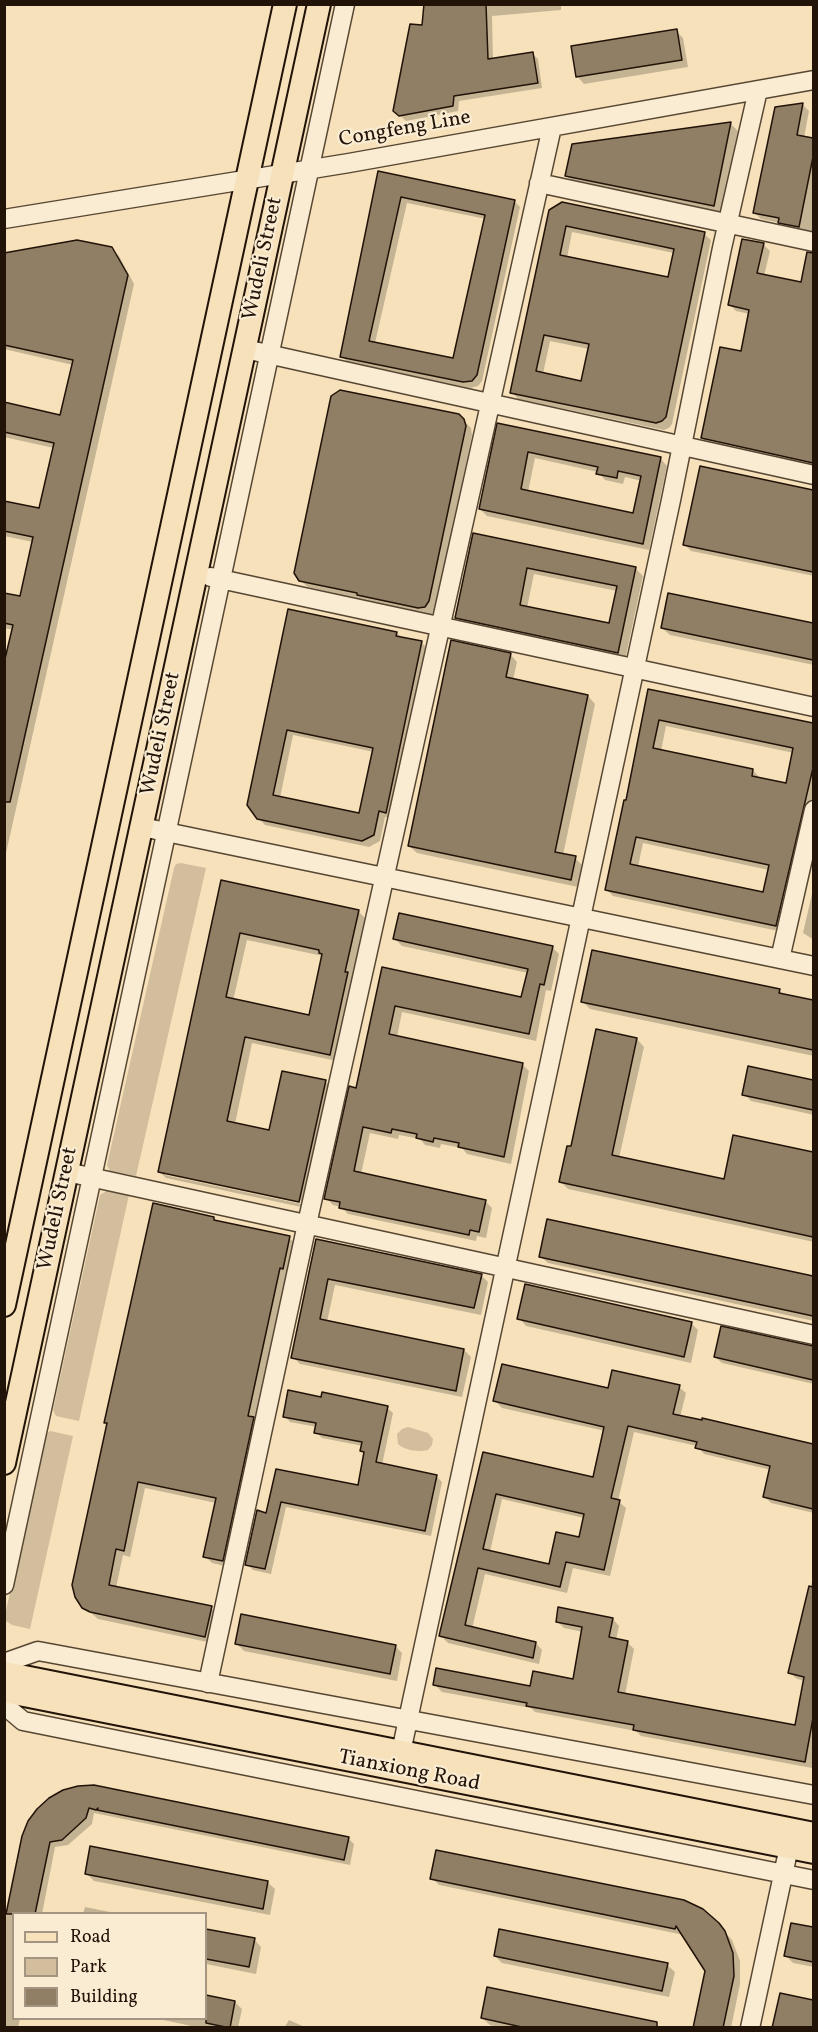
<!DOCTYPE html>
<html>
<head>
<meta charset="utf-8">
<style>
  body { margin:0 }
  #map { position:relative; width:818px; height:2032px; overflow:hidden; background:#f6e1ba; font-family:Vollkorn,serif }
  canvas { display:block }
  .frame { position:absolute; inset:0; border:6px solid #221308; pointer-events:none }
  .legend { position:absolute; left:12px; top:1912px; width:195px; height:108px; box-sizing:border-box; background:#f9ecd2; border:2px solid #a39581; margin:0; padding:8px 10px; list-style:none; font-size:18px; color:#221308 }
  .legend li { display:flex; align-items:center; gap:12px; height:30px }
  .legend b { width:30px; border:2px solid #a39581 }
</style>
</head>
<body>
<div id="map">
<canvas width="818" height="2032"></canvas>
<div class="frame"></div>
<ul class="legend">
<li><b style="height:8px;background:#f6e1ba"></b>Road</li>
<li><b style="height:16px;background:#d2be9c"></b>Park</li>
<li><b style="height:16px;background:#907e65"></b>Building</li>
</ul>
</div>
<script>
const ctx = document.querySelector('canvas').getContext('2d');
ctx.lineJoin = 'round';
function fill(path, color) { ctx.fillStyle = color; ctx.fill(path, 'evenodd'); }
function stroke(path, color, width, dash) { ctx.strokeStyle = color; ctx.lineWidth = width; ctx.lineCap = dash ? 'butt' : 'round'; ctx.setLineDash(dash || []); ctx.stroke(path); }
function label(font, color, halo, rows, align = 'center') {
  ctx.font = font + ' Vollkorn,serif'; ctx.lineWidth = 4.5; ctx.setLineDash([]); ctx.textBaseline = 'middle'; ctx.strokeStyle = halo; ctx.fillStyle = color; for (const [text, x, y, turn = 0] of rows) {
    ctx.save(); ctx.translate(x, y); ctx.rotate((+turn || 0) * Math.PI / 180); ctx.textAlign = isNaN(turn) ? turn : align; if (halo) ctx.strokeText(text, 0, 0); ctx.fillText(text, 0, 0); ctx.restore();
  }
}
const green = new Path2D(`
  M181,863L206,868L136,1176L110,1171L107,1165L174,868L176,864Z
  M108,1190L129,1195L79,1421L56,1416L53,1410L100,1195Z
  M408,1427L428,1433L433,1439L432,1445L428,1450C418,1452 406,1451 398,1444L397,1434L402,1429Z
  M50,1431L73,1436L30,1629L12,1625L6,1621L5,1615L45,1435Z`);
const shadow = new Path2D(`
  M426,4H561V10L492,16L493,60L532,54L538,59L542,88L459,101L458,111L406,121L394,110L423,26Z
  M676,31L683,38L688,67L584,84L577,76Z
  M803,105L809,111L804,138L814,140V235L786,229L780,223L761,219L755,213Z
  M731,124L738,131L721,213L574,183L567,176L573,145Z
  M379,173L514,201L520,207L482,381L478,386L470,388L347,362L342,356ZM407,203L486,219L454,360L375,343Z
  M550,211L704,234L711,240L672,424L669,428L664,430L518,399L512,392ZM572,232L674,253L669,279L567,258ZM550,341L589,349L582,382L543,374Z
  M763,244L770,251L764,276L802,284L808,254H814V468L709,445L702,438L742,353L750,314L736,311L730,305Z
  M111,249L119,256L134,284L4,862V670L14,630L4,628V594L21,598L33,542L4,536V502L40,510L54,448L4,437V404L61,417L73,365L4,349V254Z
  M463,420L471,428L472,435L436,609L432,614L427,615L308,587L300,580Z
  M499,425L660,458L667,466L649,550L487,516L480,509ZM535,458L598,472L605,480L623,484L625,477L642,481L634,515L528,492Z
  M701,468L814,491V576L691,551L684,544Z
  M474,535L636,569L643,576L625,660L464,625L456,618ZM534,574L617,591L610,625L527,608Z
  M669,595L814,625V665L670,635L662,628Z
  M289,611L397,633L402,638L421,642L428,649L392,818L385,817L380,841L369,847L265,825L258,818ZM293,735L374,752L360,815L280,798Z
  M510,654L517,662L513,680L588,696L595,704L563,855L575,858L582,865L578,887L417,853L409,846Z
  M649,690L814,725V801L783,932L613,896L606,889L627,802ZM666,726L794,753L787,785L759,779V777L753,770L661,751ZM643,843L769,870L764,894L638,867Z
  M222,882L358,911L365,918L352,978L354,981L337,1061L252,1043L235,1124L270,1131L325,1081L332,1088L306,1208L166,1178L159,1171ZM247,940L323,956L310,1017L233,1001ZM165,1172L307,1202L306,1205L165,1175Z
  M814,885V940L803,933Z
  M395,939L552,947L559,954L551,991L546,990L536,1041L402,1012L397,1037L522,1064L529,1071L511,1164L467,1154L462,1148L441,1144L440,1148L425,1145L420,1139L399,1135L398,1139L370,1133L361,1174L485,1201L492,1208L486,1238L477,1236L476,1241L348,1214L341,1207L333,1205L326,1198L357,1089L384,969L523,999L528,973L402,946Z
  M779,990L784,995L814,1002V1056L590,1009L583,1002Z
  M637,1039L644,1047L619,1158L725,1181L734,1136L814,1153V1242L568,1189L561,1182L572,1148Z
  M750,1068L814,1082V1115L751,1101L744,1094Z
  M214,1218L218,1222L289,1238L296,1244L289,1275L287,1274L255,1420L260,1426L229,1567L212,1563L205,1556L216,1503L145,1488L130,1557L123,1555L116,1588L211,1608L218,1615L212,1643L98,1619L84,1607L108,1424L106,1422Z
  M548,1221L814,1278V1321L548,1263L540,1256Z
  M317,1241L481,1275L488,1282L481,1315L335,1285L327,1322L464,1350L471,1357L462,1397L300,1364L293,1357Z
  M519,1318L691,1323L698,1330L691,1363L526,1326Z
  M722,1328L814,1347V1384L722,1363L715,1357Z
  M679,1387L686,1393L680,1417L703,1422L704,1420L814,1445V1513L771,1503L764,1496L771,1470L704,1454L697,1446L634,1432L618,1501L626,1508L610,1576L573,1568L567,1593L485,1574L472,1629L536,1643L542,1650L539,1664L448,1643L441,1636L484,1454L594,1479L605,1431L502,1408L495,1401L609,1390ZM502,1499L584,1518L580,1539L550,1566L490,1552Z
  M323,1398L387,1408L393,1413L382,1465L436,1476L442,1482L431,1536L286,1507L271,1574L253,1570L247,1564L268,1514L277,1471L359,1487L365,1454L362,1451L363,1446L322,1438L316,1432L317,1427L290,1422L285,1416Z
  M814,1573V1758L812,1768L641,1736L636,1731L535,1712L531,1708L442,1692L435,1685L531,1687L574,1680L583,1632L564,1628L557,1621L613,1619L619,1626L616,1640L627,1642L634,1649L625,1695L796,1727L805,1681L797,1679L790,1673Z
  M237,1644L395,1646L402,1653L397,1681L244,1651Z
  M50,1799L348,1838L354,1844L350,1865L94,1813L92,1824L68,1845L55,1847L42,1914H14V2018H20L18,2028H4V1927L23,1836Z
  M87,1874L267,1882L275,1889L270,1915L94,1881Z
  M432,1878L718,1924L732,1940L740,1961V1984L731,2028H695L707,1971L684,1935L439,1885Z
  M85,1907L120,1914H83Z
  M792,1924L814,1929V1967L793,1963L786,1956Z
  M206,1930L254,1939L261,1947L256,1974L206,1964Z
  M495,1956L667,1965L675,1972L669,1997L502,1963Z
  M206,1996L235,2002L242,2009L238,2028H201L154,2018H206Z
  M482,2018L655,2023L660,2028H502L490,2025Z
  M289,2020L307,2028H284Z`);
const building = new Path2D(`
  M424,4H486L488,59L533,52L538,83L454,96L453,106L399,116L393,111L410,24L422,25Z
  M677,29L682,60L576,77L571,46Z
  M803,103L797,135L813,138V157L799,227L778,223L779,218L753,213L775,107Z
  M731,122L714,206L565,176L572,144Z
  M378,171L515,200L477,375L472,381L463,382L340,357ZM401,197L485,215L453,358L369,341Z
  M562,202L705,232L666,417L662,421L656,423L510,393L549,210ZM566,226L674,249L668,277L560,255ZM544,335L589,344L581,381L536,371Z
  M742,239L764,243L757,273L801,282L807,252L813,253V463L701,438L720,347L741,351L749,310L728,305Z
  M77,240L112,247L128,275L10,802H4V663L13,625L4,623V593L20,596L33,537L4,531V501L39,508L54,443L4,432V402L60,415L73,360L4,345V253Z
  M340,390L459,414L464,419L466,426L429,601L425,607L418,608L357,595V593L299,581L294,573L331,396Z
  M497,423L661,457L643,544L479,509ZM528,452L598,467L596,474L617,478L618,471L641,476L633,513L521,489Z
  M700,466L813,490V572L683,545Z
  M473,533L636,567L618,653L455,618ZM527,568L617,586L609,623L520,605Z
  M668,593L813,623V660L661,628Z
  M288,609L397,632L396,636L422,641L386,813L379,811L374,835L362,841L257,819L247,805ZM287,730L373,748L359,813L273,795Z
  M451,640L511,653L506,677L588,695L555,852L576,856L571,880L408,846Z
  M648,689L813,723V768L776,926L605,890L624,800H626ZM659,720L793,748L786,783L752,776L753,769L653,748ZM636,837L769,865L763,892L630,864Z
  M221,880L359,910L345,972H348L330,1055L245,1037L227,1121L269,1130L282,1071L326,1080L299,1202L158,1172ZM240,933L319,950V953L322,954L309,1015L226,997Z
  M399,913L553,946L544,985L540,984L529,1034L395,1006L389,1034L523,1063L504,1157L458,1147L459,1143L434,1138L433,1142L416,1138L417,1134L392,1129L391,1133L363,1127L354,1171L486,1200L479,1232L470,1230L469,1235L339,1208L340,1202L324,1199L349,1086L356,1088L382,967L521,997L528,969L393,939Z
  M592,950L780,989L779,993L813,1000V1050L581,1002Z
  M596,1029L637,1038L612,1155L724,1179L733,1135L813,1152V1237L559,1182L567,1146H571Z
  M748,1066L813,1080V1110L742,1095Z
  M153,1203L214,1217V1220L290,1236L283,1269L280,1268L248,1416L254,1417L223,1561L203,1557L216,1498L138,1482L124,1551L116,1549L109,1585L212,1606L205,1637L90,1612L82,1608L75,1597L72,1585L107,1423H104Z
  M547,1219L813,1276V1316L539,1257Z
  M316,1239L482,1274L474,1308L328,1279L320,1319L464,1349L456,1391L291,1358Z
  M525,1284L692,1322L684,1357L517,1319Z
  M721,1326L813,1346V1380L714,1357Z
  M502,1364L608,1388L612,1370L680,1385L673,1414L702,1420V1418L813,1444V1509L763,1497L770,1466L695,1448L697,1442L628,1426L611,1498L620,1500L604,1570L566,1562L560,1587L478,1568L465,1625L536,1642L533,1658L439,1636L483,1452L593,1477L604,1427L493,1401ZM496,1494L584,1514L579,1537L556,1532L549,1564L483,1549Z
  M288,1390L321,1397L322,1392L388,1406L376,1462L437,1475L425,1531L281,1502L265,1569L245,1565L257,1510L266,1513L276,1469L358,1485L364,1452L360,1451L362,1442L314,1433L316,1423L283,1417Z
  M809,1586L813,1587V1718L805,1762L633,1730L634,1725L526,1706L527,1703L433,1685L436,1668L530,1686L533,1671L573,1679L582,1627L556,1622L558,1607L613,1618L609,1637L628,1641L618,1692L795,1725L804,1677L788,1673Z
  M241,1614L396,1645L390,1674L235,1644Z
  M94,1785L349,1837L344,1860L97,1810L98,1808L96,1810L89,1808L86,1818L62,1840L50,1842L35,1914H6L22,1836L28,1821L37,1809L49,1798L63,1790L78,1786Z
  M90,1846L268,1881L263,1909L85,1874Z
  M436,1850L684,1900L703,1909L719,1923L725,1931L733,1953L734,1976L723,2028H693L705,1971L676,1926L675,1929L430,1879Z
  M791,1923L813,1927V1962L784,1956Z
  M206,1929L255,1938L249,1967L206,1959Z
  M499,1929L668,1963L662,1991L494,1956Z
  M487,1987L657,2022V2028H526L481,2018Z
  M780,1993L813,2000V2028H772Z
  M206,1995L235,2001L230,2028L206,2023Z`);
const minor = new Path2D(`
  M539,183L814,242
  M4,219L349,163L814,80
  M245,349L814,475
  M211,577L814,707
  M142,827L814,966
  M780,959L814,810
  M67,1172L814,1335
  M4,1585L345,4
  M4,1663L38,1651L814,1795
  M208,1683L307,1224L552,127
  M4,1705L23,1721L814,1880
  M401,1752L671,500L722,248L758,90
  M750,2028L789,1847`);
const major = new Path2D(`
  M4,1305L285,4
  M4,1463L319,4
  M4,1673L814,1834
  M4,1691L814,1852`);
const streetNames = [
  ["Congfeng Line",405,130,-10],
  ["Wudeli Street",264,259,-78],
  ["Wudeli Street",162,734,-78],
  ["Wudeli Street",59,1209,-78],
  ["Tianxiong Road",409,1772,11]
];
fill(green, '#d2be9c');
fill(shadow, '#0003');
fill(building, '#907e65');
stroke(building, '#221308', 1.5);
stroke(minor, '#574634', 21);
stroke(major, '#221308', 26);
stroke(minor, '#f9ecd2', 18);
stroke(major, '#f6e1ba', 22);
label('21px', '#221308', '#f9ecd2', streetNames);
</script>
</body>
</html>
